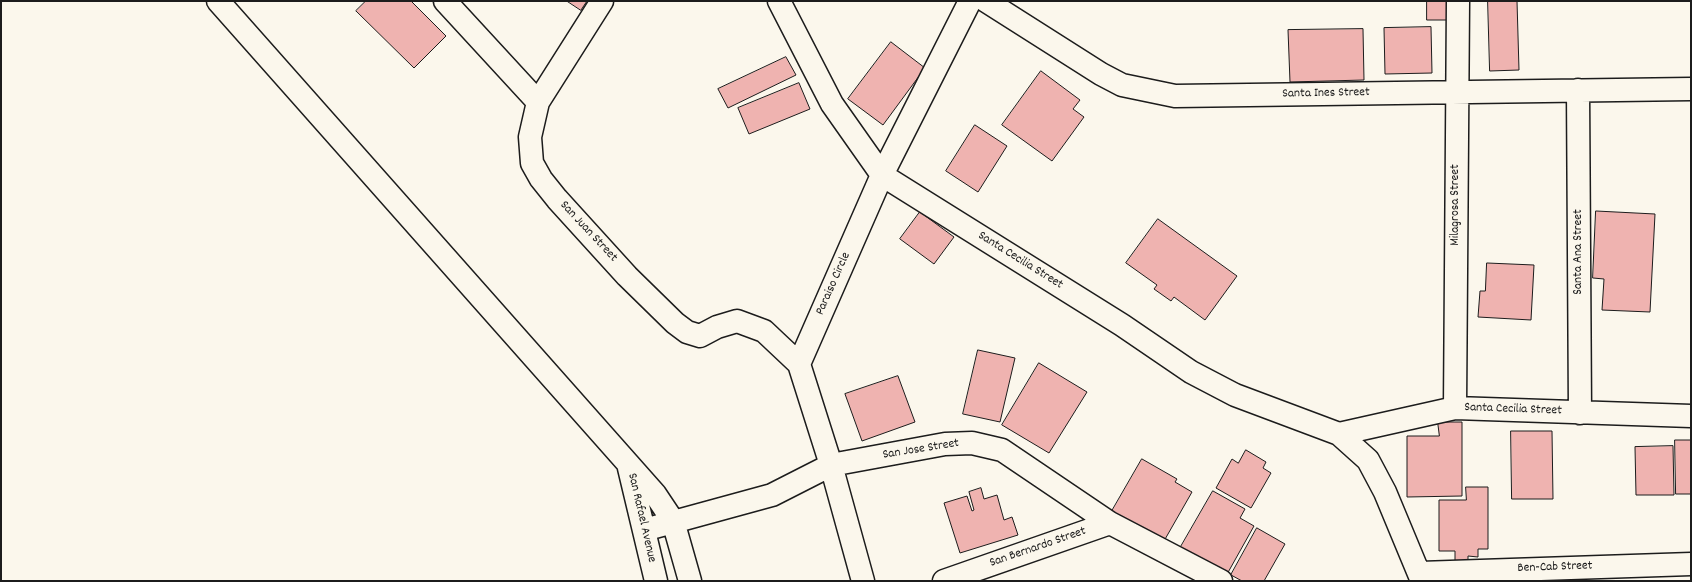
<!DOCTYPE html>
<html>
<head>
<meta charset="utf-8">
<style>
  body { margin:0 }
  #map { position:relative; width:1692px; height:582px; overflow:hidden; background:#fbf7ec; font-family:Dekko,sans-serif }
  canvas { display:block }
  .frame { position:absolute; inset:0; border:2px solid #1c1c1c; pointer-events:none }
</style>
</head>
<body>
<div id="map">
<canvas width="1692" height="582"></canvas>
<div class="frame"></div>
</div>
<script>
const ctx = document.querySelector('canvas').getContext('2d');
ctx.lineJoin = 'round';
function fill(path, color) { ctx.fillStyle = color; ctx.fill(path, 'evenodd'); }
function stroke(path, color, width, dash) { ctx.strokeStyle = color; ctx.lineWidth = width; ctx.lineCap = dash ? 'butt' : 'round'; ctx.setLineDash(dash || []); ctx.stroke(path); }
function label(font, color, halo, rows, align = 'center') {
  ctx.font = font + ' Dekko,sans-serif'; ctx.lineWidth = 3; ctx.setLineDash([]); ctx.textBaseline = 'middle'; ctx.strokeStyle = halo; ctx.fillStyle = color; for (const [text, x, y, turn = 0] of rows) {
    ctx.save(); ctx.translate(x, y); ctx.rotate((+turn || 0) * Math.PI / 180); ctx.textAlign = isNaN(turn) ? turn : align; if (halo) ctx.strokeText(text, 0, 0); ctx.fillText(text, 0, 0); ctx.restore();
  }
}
const building = new Path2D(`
  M366,1H411L446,36L414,68L356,11Z
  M567,1H587L581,10Z
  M1427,1H1448V20H1427Z
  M1488,1H1517L1519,70L1490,71Z
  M1431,27L1432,73L1385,74L1384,28Z
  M1363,29L1364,80L1290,82L1288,30Z
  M891,42L925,68L883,125L848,99Z
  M786,57L796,75L728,108L718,89Z
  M1041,71L1080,100L1073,109L1084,117L1052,161L1002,125Z
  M799,83L810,109L749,134L738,108Z
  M975,125L1007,146L978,192L946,171Z
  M1596,211L1655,214L1650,312L1602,310L1604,279L1593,278Z
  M920,212L954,237L934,264L900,239Z
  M1158,219L1237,276L1205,320L1174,297L1171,301L1154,289L1157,285L1126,263Z
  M1487,263L1534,265L1531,320L1478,317L1480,291H1485Z
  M978,350L1015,358L1000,422L963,414Z
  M1039,363L1087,392L1049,453L1002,425Z
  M898,376L915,422L862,441L845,394Z
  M1438,422H1462V496L1407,497V436H1439Z
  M1511,431H1552L1553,499H1512Z
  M1675,440H1691V494H1676Z
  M1673,446L1674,495H1636L1635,447Z
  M1246,450L1266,462L1263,468L1271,473L1251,508L1216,488L1232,459L1238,463Z
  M1142,459L1177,479L1175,482L1192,492L1164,541L1112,511Z
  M1466,487H1488V549H1478V557L1468,556V561H1455V551H1439V500H1466Z
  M981,488L984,499L997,495L1004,520L1012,517L1018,535L960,553L944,503L967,496L972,511L974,510L969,492Z
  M1213,491L1245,509L1240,518L1254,526L1226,576L1179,550Z
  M1257,528L1285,544L1264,581H1242L1231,575Z`);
const street = new Path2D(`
  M218,1L655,494L673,521L690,581
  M445,1L538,102
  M602,1L538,102L530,137L532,163L541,179L557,199L627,276L675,323L687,332L700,336L717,327L737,321L764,331L799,364
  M779,1L832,104L882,175L1122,325L1191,372L1235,395L1339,434L1368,460L1385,492L1422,581
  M986,1L1101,74L1122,85L1175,96L1691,89
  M1578,90L1580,413
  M1455,408L1458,1
  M1339,434L1455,408L1691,416
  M629,468L656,581
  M644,530L772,495L831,465L945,444L972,443L1002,450L1110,523L1221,581
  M1420,573L1691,564
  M863,581L831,465L799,364L882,175L970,1
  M944,581L1110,523`);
const streetNames = [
  ["Santa Ines Street",1326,94,-1],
  ["Milagrosa Street",1456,205,-90],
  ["San Juan Street",588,232,47],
  ["Santa Ana Street",1579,252,-90],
  ["Santa Cecilia Street",1020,261,32],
  ["Paraiso Circle",834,284,-66],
  ["Santa Cecilia Street",1513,410,2],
  ["San Jose Street",921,450,-9],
  ["San Rafael Avenue",641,518,77],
  ["San Bernardo Street",1038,548,-19],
  ["Ben-Cab Street",1555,568,-2]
];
fill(building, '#efb3b0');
stroke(building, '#1c1c1c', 1);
stroke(street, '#1c1c1c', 25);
stroke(street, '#fbf7ec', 22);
label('13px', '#1c1c1c', '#fbf7ec', streetNames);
</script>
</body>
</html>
